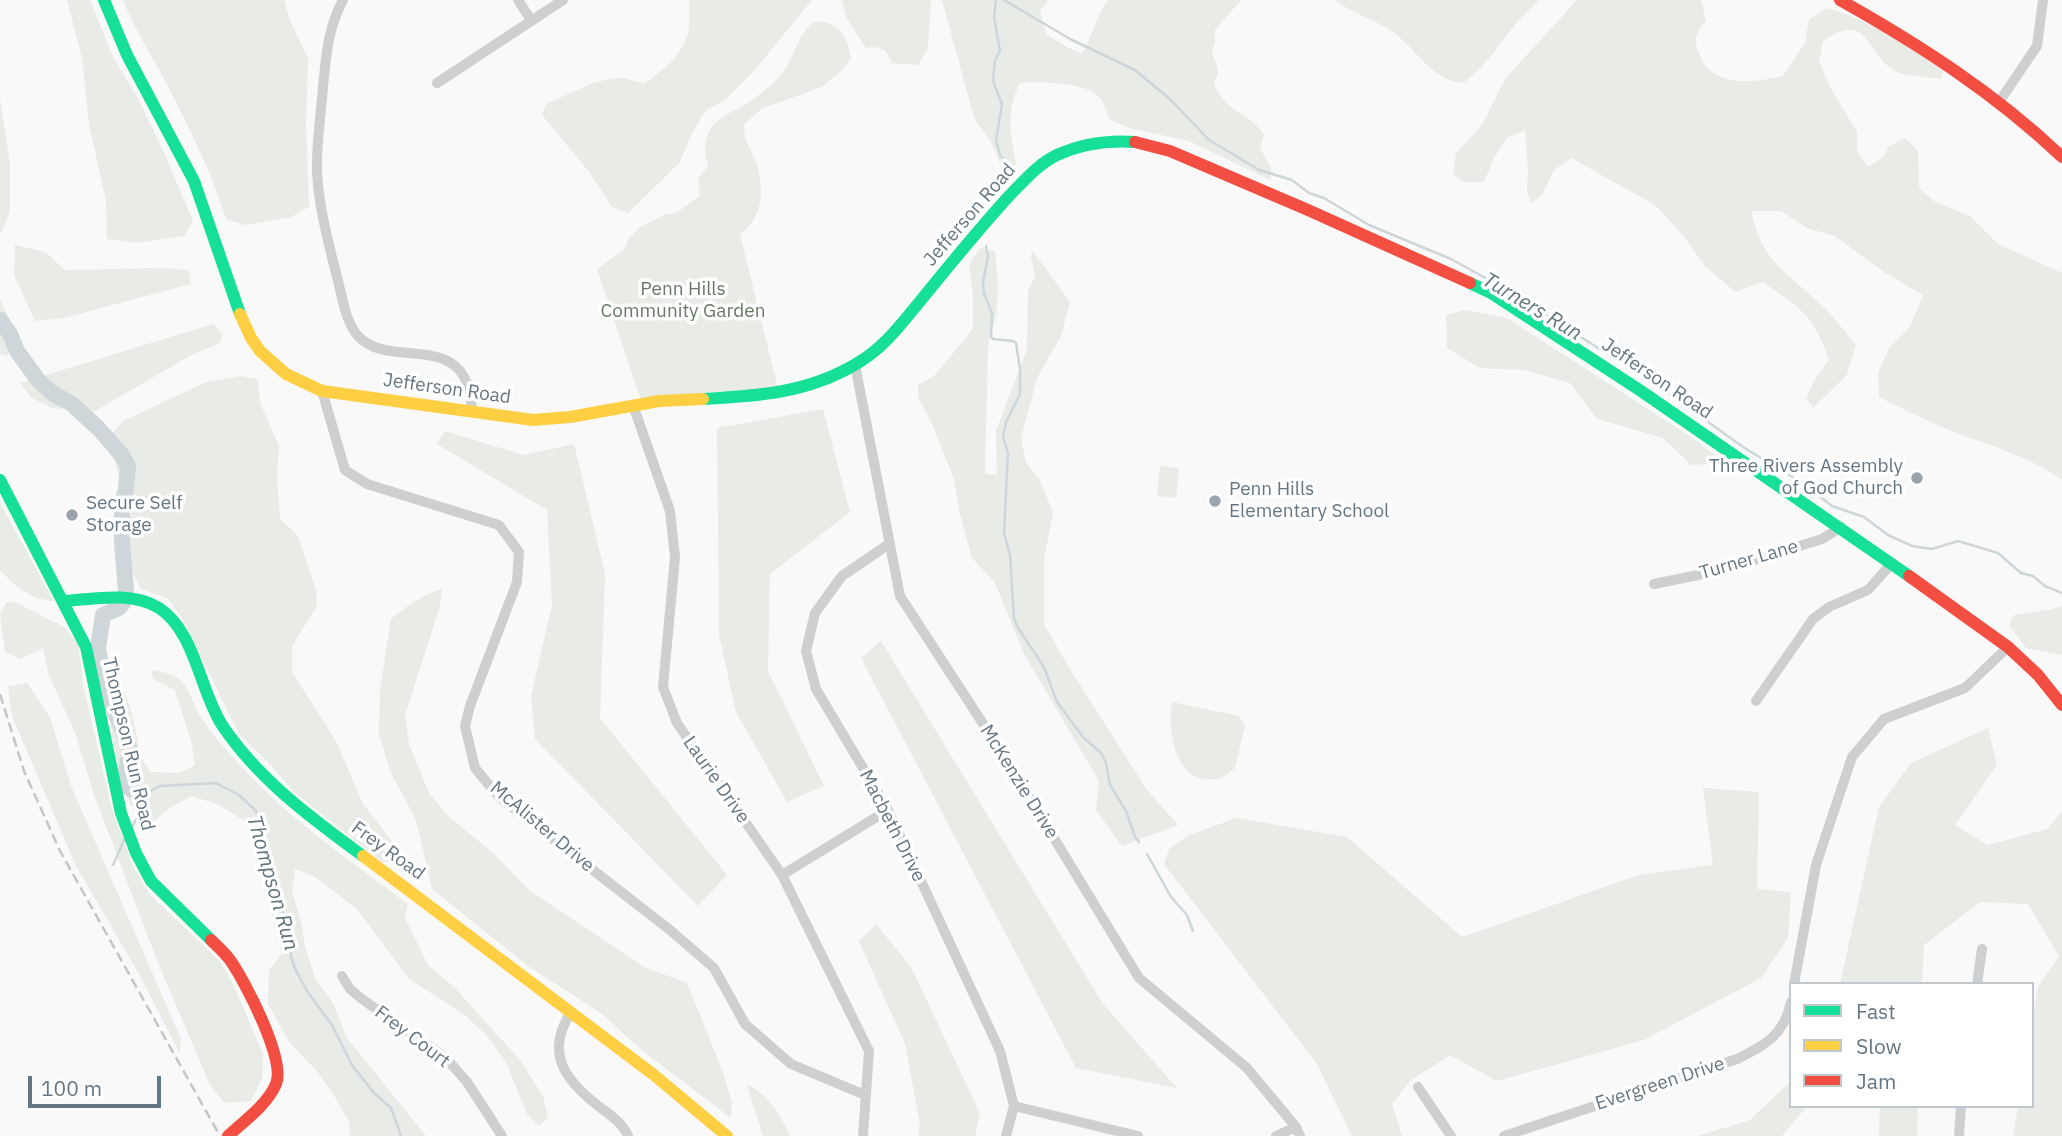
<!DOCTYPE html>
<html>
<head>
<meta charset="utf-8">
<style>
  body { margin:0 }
  #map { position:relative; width:2062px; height:1136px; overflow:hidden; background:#f9f9f9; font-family:"IBM Plex Sans",sans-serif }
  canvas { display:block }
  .legend { position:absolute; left:1789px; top:982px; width:245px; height:126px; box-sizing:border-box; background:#fff; border:2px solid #c1c8cd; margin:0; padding:9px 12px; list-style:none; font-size:21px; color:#657683 }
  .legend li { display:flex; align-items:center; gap:14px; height:35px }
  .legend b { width:35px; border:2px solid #c1c8cd }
  .scale { position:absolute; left:28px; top:1076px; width:133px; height:32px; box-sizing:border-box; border:4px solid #657683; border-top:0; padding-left:9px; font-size:21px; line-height:24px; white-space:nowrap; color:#657683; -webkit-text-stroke:5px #fff; paint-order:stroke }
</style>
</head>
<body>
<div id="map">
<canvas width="2062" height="1136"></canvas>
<ul class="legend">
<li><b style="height:9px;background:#16e098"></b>Fast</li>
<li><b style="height:9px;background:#ffcf43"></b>Slow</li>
<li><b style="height:9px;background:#f24e42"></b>Jam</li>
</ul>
<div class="scale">100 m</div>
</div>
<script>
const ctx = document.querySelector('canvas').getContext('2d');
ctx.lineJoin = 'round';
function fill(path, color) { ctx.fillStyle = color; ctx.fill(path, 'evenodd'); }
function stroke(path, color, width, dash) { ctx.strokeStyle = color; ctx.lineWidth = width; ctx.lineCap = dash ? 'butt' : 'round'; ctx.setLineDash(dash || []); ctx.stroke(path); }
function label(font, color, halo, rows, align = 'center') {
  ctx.font = font + ' "IBM Plex Sans",sans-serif'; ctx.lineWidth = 7; ctx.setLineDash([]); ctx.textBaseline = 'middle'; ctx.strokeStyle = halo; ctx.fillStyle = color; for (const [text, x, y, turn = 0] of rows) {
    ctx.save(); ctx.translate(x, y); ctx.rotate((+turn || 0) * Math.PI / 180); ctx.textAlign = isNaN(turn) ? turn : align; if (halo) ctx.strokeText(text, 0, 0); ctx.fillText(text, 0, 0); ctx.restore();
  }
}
const green = new Path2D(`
  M67,0H90L113,57L138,98L163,150L193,221L184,236L138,243L107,239L106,201L89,124L82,58Z
  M123,0H284L290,21L308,58L306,123L309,207L291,217L245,225L226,219C214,179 194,138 175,100C159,66 137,36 123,0Z
  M689,0H812L753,72L724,101L706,110L691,135L680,162L628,213L612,207L590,173L542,115L546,104L593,83L610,79L623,78L644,84C663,70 685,54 689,28C690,19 688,9 689,0Z
  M842,0H931L928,48L918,65L892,63L886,51L875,47L866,48L846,17Z
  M942,0H1048L1040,11L1046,34L1067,47L1082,54C1093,36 1095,17 1108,0H1241L1215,30V43L1212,52C1216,65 1222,70 1214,82C1222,111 1251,113 1264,135L1260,148L1271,168L1270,180L1189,141L1129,128L1109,119C1106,110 1104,100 1096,94C1083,83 1037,81 1020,83C1006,110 1010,134 1016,163L1010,175L1002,174C1000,156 988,134 975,121Z
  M1335,0H1539C1533,7 1525,13 1519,20C1499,43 1489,64 1463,83C1433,81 1416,49 1393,32C1375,19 1352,14 1335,0Z
  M1577,0H1701L1706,21C1695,33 1693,40 1700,55C1702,59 1704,66 1708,69C1728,87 1760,81 1783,76L1805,43L1809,20L1826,8C1869,19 1906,46 1943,71L1941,79C1929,77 1906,76 1897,72C1865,56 1871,8 1823,41L1819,61L1830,87L1857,132V151L1868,167L1884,157L1889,146L1905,138L1918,151L1919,188L1934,201L1971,217L1998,244L2062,273V480C2034,459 2000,449 1968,437C1938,426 1908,412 1879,397L1878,373L1889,348L1910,327L1923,295L1884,272L1835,236L1807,228L1781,211H1751C1763,266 1789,272 1824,308C1836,319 1846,333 1856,345L1847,375L1813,408L1806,398L1815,379L1829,360C1814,315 1800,308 1763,282L1735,292L1705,266L1682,234L1655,205L1571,158L1554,170L1542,195L1531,203L1527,192L1528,171L1525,130L1507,138L1494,158L1484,182H1464L1453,174L1456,153L1482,125L1505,79Z
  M816,21C840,23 848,36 851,59L841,71L822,87L763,108L744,124C743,141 752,150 757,165C764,192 763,218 740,234L779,393L746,395L723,391L641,400L597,269L625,249L628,240L640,227L666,214L676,213L700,196L698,179L708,166C705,152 703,144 710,130C718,116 732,113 744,105C755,98 769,88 778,78C795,62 795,34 816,21Z
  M0,98L10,165V212L0,235Z
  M15,245L45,252L65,270L163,268L189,270L191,284L64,318L35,321L14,275Z
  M980,248L995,251L998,287L996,315L988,346L985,474L997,475L996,431L1027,349L1028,291L1035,277L1031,257L1032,250L1070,302L1061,336L1037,378L1021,438L1026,463L1040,480L1053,513L1044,559V624L1068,666L1147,790L1178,825L1122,846L1096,810L1099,781L1024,654L995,583L972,558L960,514L954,479L932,424L918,397V385L935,375L973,329V297L969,265Z
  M0,300L14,328L8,356L0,354Z
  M1465,310L1507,318L1685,433L1718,457L1707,464L1691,465L1663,438L1597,419L1570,383L1524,370L1480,368L1447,348L1446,315Z
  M213,324L223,334L219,344L193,354L95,411L52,408L32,398L20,383Z
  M241,376L257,379L261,405L279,446L277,477L280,519L298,536L316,591L317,606L292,646V672L336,741L363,804L392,841L394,864L381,861L294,792L270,764L239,734L181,616L167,598L141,589L130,568V520L116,464L104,444L123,421L206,382Z
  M823,409L850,512L770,574L768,671L824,786L787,802L736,712L719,635L717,428Z
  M445,431L523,455L574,444L605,574L600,718L727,875L698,906L535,739L531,696L552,605L547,510L437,444Z
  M1160,466L1179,468L1176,498L1157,496Z
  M0,503L54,601C29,599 17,588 0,570Z
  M442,589L440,606L405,715L409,744L429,793L448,816L492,852L530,891L644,967L687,983L723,1072L732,1103L731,1118L644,1052L602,1014L528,966L432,889L416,820L390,771L379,733L380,690L391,619C407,606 421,595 442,589Z
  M6,602L17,603L64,627L78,643L83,684L111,806L133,866L149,894L219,960L234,986L263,1054L262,1079L251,1101L224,1103L210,1085L158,963L94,795L75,732L49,676L43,648L21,659L5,652L0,615Z
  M2062,606V655L2026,648L2009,625L2014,615L2049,610Z
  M881,641L1103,1004L1177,1088L1076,1068L861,658Z
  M113,663C122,683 130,704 135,726C140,748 136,753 151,772L179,773L195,765L192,745L175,690L153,679L151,670C193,675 185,693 204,722C212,734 222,745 231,755C282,814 346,858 408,904L405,918L428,965L455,988L520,1060L543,1096L548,1117L539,1126L527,1114L506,1062L488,1037L465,1015L409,979L358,910L314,876L295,869L292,890L302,927L305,947L316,980L333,1003L347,1038L426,1136H350L349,1121L333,1094L317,1071L289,1042L268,1004L269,970L282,954L246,822L219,805L192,796L169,808L147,828L130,804L115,754L111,727L109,670Z
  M27,683L50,717L71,786L181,1039L180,1054L139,974L76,866L12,716L8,686Z
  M1172,702L1239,716L1245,726L1235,768C1230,772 1223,778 1217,779C1175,786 1167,731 1172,702Z
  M1988,728L1997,765L1955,825L1988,845L2047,829L2062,811V1136H2013L2018,1106H2032V1022L2038,987L2059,956L2028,904L1980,902L1924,945L1922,984H1840L1879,807L1911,763Z
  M1703,788L1759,792L1757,889L1791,892L1788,938L1761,978L1644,1040L1497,1081L1450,1055L1410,1081L1392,1104L1402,1136H1352L1317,1064L1164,864L1169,849L1189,835L1237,818L1347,837L1462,937L1639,875L1713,865Z
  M876,924L911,967L980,1113L975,1136H918L920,1124L905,1044L859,941Z
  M1791,1081V1106H1807L1782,1136H1698L1750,1120Z
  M747,1085C768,1094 781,1115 790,1136H763Z
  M1880,1106H1918L1917,1136H1879Z`);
const stream = new Path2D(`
  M996,0L994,17L1000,51L995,60L993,81L1002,104L996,141L1000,155L1015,172
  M1004,0L1070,39L1135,70L1170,99L1209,140L1259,170L1292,180L1309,193L1324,198L1369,225L1451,259L1511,292L1601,350L1630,366L1743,447L1804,484L1832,506L1864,517L1888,535L1912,546L1932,549L1958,541L1998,553L2021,573L2033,576L2045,586L2062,593
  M986,246L988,257L983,282L984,294L992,313L991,337L993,339L1013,341L1016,343L1020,369V394L1006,422L1003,437L1008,453L1004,533L1010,555L1014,618L1018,628L1044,667L1057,702L1083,737L1101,753L1106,763L1110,785L1126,811L1135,837L1139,842
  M132,827L141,811L142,795L160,786L216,783L239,795L256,811L272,889L289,926L291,957L296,971L309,994L332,1025L352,1065L374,1093L391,1108L401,1136
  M1147,854L1171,897L1187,915L1193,931
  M113,865L125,838`);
const river = new Path2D(`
  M0,320L10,334L17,351L38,380L52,393L72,404L98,428L122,455L128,466L126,489L122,504V543L126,591L123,603L119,608L103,615L98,648L105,687L129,747C132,769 111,783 142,795`);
const street = new Path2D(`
  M343,0C328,27 326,57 323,87C321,115 316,144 317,172C319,209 329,245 338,281C343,299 345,321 358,336C391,372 470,325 472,412
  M518,0L531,20
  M437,83L563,0
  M1999,102L2037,46L2043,0
  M855,365L900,596L1006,759L1139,978L1247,1068L1296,1127L1300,1136
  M322,391L345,470L367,484L499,525L519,552L517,582L470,706L465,726L475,768L499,797L670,930L714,968L745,1024L791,1064L865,1095
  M633,405L670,511L675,557L663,687L677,723L782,875L869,1051L863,1136
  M889,544L842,576L815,613L806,651L816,689L888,810L1000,1051L1014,1106L1006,1136
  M1654,584L1723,570L1822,539L1841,527
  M1756,701L1813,619L1829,607L1868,590L1892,563
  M782,875L888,810
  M342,976L350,989L362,999L439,1053L453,1066L467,1082L502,1136
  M1794,984L1816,865L1852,757L1884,719L1965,688L2008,647
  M1977,984L1982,949
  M571,1012C545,1052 564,1079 597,1105C609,1114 622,1122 628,1136
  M1418,1087L1451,1136
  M1014,1106L1138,1136
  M1276,1136L1296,1127
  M1504,1136L1737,1059C1766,1045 1784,1035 1791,1002
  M1959,1136L1961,1106`);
const fast = new Path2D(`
  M104,0L127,55L194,181L240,314
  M1470,283L1491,293L1641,391L1909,576
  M703,399C757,396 808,393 856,364C882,349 898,328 917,305C947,268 977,231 1009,196C1024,181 1038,164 1057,155C1081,144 1109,140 1135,142
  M0,480L86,647L121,813L136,853L151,881L211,940
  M64,601C94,599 132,591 159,608C195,631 200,691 222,725C258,779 311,818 363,856`);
const slow = new Path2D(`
  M240,314L251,338L260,351L286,374L322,391L533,420L570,417L659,401L703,399
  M363,856L654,1075L727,1136`);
const jam = new Path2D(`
  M1840,0C1920,45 1996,94 2062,157
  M1135,142L1170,151L1308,210L1470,283
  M1909,576L2008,647L2038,675L2062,705
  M211,940C217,946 224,952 230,960C245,981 286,1060 276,1084C267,1105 244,1121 228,1136`);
const rail = new Path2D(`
  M0,694L24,771L60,851L220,1136`);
const markers = [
  [1917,478,7,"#99a4ac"],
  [1215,501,7,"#99a4ac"],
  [72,515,7,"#99a4ac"]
];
const streetNames = [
  ["Jefferson Road",970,215,-49],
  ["Jefferson Road",1657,379,34],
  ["Jefferson Road",447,389,8],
  ["Turner Lane",1749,560,-16],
  ["Thompson Run Road",128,744,77],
  ["Laurie Drive",716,780,55],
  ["McKenzie Drive",1019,782,58],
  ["Macbeth Drive",892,826,63],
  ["McAlister Drive",542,827,40],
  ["Frey Road",388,851,36],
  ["Frey Court",412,1037,37],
  ["Evergreen Drive",1660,1084,-18]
];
const parkNames = [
  ["Penn Hills",683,290],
  ["Community Garden",683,312]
];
const poiNames = [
  ["Three Rivers Assembly",1903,467,"right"],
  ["of God Church",1903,489,"right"],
  ["Penn Hills",1229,490],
  ["Elementary School",1229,512],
  ["Secure Self",86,504],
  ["Storage",86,526]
];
const waterNames = [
  ["Turners Run",1532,307,31],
  ["Thompson Run",272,883,74]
];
fill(green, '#e8ebe6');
stroke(stream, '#ced6d9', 2.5);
stroke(river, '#ced6d9', 16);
stroke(street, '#cecfd0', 10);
stroke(fast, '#16e098', 12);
stroke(slow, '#ffcf43', 12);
stroke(jam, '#f24e42', 12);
stroke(rail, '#c3c5c6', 2.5, [10, 5]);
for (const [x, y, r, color] of markers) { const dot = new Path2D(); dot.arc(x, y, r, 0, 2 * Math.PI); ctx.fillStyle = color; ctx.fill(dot); stroke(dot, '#fff', 2.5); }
label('19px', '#657683', '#fff', streetNames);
label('19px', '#687a64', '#fff', parkNames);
label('19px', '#657683', '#fff', poiNames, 'left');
label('italic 21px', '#60757c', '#fff', waterNames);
</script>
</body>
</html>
